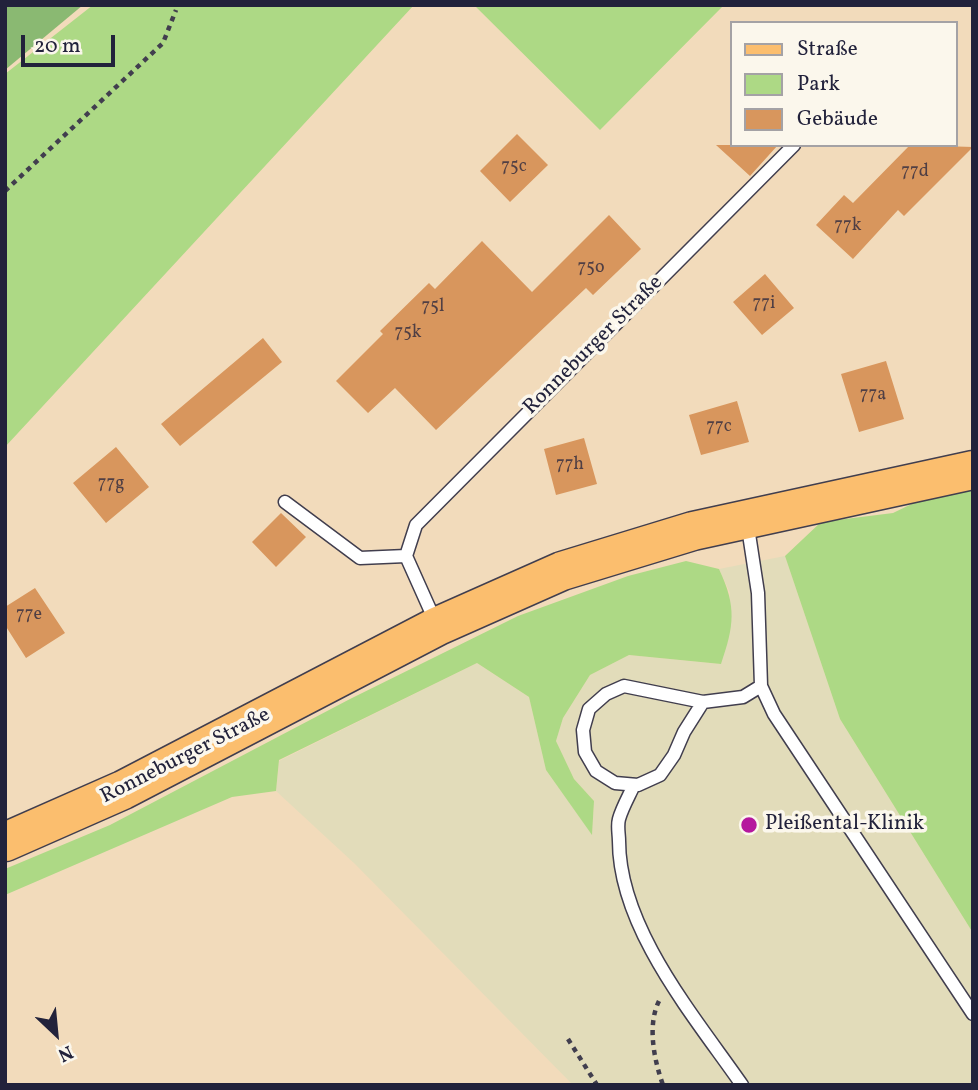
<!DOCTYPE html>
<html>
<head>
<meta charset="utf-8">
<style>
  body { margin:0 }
  #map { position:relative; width:978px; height:1090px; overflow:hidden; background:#f2dbbb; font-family:Vollkorn,serif }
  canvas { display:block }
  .frame { position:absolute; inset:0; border:7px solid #22223b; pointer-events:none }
  .legend { position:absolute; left:730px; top:21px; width:228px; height:126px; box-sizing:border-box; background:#fbf7ec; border:2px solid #a4a2a5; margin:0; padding:9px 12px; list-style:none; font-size:21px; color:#22223b }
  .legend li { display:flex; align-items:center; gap:14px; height:35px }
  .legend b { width:35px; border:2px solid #a4a2a5 }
  .north { position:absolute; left:21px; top:999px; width:70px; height:70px; -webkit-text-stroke:5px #fbf7ec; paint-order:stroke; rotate:154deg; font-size:19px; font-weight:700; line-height:28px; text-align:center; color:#22223b }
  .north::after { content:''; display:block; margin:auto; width:24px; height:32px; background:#22223b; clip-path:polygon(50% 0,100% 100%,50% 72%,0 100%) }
  .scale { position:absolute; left:21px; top:35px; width:94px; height:32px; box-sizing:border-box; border:4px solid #22223b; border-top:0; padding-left:9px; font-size:21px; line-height:24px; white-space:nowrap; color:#22223b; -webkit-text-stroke:5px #fbf7ec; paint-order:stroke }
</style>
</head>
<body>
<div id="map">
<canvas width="978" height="1090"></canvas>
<div class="frame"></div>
<ul class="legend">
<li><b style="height:9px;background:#fbbe6e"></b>Straße</li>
<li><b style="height:19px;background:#add985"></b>Park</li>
<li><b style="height:19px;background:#d8965d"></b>Gebäude</li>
</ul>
<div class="north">N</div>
<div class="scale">20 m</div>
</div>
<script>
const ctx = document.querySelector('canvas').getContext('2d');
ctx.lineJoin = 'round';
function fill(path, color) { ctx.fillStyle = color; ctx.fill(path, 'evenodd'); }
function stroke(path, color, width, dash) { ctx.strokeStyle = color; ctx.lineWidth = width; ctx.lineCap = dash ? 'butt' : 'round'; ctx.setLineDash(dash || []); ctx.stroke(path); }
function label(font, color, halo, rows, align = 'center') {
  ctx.font = font + ' Vollkorn,serif'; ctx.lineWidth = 7; ctx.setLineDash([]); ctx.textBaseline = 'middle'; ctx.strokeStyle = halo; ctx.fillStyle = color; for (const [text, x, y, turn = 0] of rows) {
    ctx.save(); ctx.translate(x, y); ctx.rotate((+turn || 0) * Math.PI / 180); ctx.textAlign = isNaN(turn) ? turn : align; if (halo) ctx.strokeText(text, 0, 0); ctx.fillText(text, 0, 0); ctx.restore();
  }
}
const built = new Path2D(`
  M785,556L840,719L973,933V1085H573L355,864L276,791L279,761L477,663L529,697L546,770L592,834L594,801L574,779L556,741L563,718L590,675L629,655L721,664L730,593L719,569Z`);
const green = new Path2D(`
  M93,5H414L5,447V74Z
  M474,5H724L600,130Z
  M973,489V933L840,719L785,556L821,522L893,513L922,499Z
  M686,561L719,569C737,607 734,626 721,664L629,655L590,675L563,718L556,741L574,779L594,801L592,835L546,770L529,697L477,663L279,760L276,791L232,797L5,895V869L110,825L350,699L518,616L628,576Z`);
const forest = new Path2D(`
  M5,5H83L5,70Z`);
const building = new Path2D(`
  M517,134L548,165L510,202L480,171Z
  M716,145H778L750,176Z
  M910,145L973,147L904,216L898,210L853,259L816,225L844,195L853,203Z
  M609,215L641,249L593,295L586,288L436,430L395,388L368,413L336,381L383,334L380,331L429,283L435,289L482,241L532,292Z
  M765,274L794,308L762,335L733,302Z
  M263,338L282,362L180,446L161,424Z
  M886,361L904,419L859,432L841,374Z
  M737,401L749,442L701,455L689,415Z
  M584,438L597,484L556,495L544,449Z
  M116,447L149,487L106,523L73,483Z
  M281,513L306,537L276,567L252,542Z
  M35,588L65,633L26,658L5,625V607Z`);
const path = new Path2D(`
  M5,191L163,43L176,10
  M659,1001C647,1025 654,1060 663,1085
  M568,1039L597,1085`);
const lane = new Path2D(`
  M285,502L360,558L406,556L436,623
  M747,521L758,593L761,686L774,714L973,1014
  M406,556L416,525L794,145
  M703,702L684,732L674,755L660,775L638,785L615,783L596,771L585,752L583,730L589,709L606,694L624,686L703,702L743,697L761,686
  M634,785C629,796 622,808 619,819C617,826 619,834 619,841C619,928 694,1016 742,1085`);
const primary = new Path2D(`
  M5,842L123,790L438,626L562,571L693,531L973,470`);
const markers = [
  [749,825,9,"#b5179e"]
];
const numberNames = [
  ["75c",514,168],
  ["77d",915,173],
  ["77k",848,227],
  ["75o",591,269],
  ["77i",764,305],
  ["75l",433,308],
  ["75k",408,334],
  ["77a",873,396],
  ["77c",719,428],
  ["77h",570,466],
  ["77g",111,485],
  ["77e",29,616]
];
const streetNames = [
  ["Ronneburger Straße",594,346,-45],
  ["Ronneburger Straße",186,757,-27]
];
const poiNames = [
  ["Pleißental-Klinik",765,825]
];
fill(built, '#e2dcba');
fill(green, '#add985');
fill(forest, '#8ab972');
fill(building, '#d8965d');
stroke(lane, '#413e4e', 15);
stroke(primary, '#413e4e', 41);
stroke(path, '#413e4e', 4.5, [5, 5]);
stroke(lane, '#fff', 12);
stroke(primary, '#fbbe6e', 38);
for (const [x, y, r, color] of markers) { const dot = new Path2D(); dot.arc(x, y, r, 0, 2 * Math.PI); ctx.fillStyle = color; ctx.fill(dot); stroke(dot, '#fbf7ec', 2.5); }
label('18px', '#503f44', null, numberNames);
label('21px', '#22223b', '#fbf7ec', streetNames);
label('21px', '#22223b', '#fbf7ec', poiNames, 'left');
</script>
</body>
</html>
